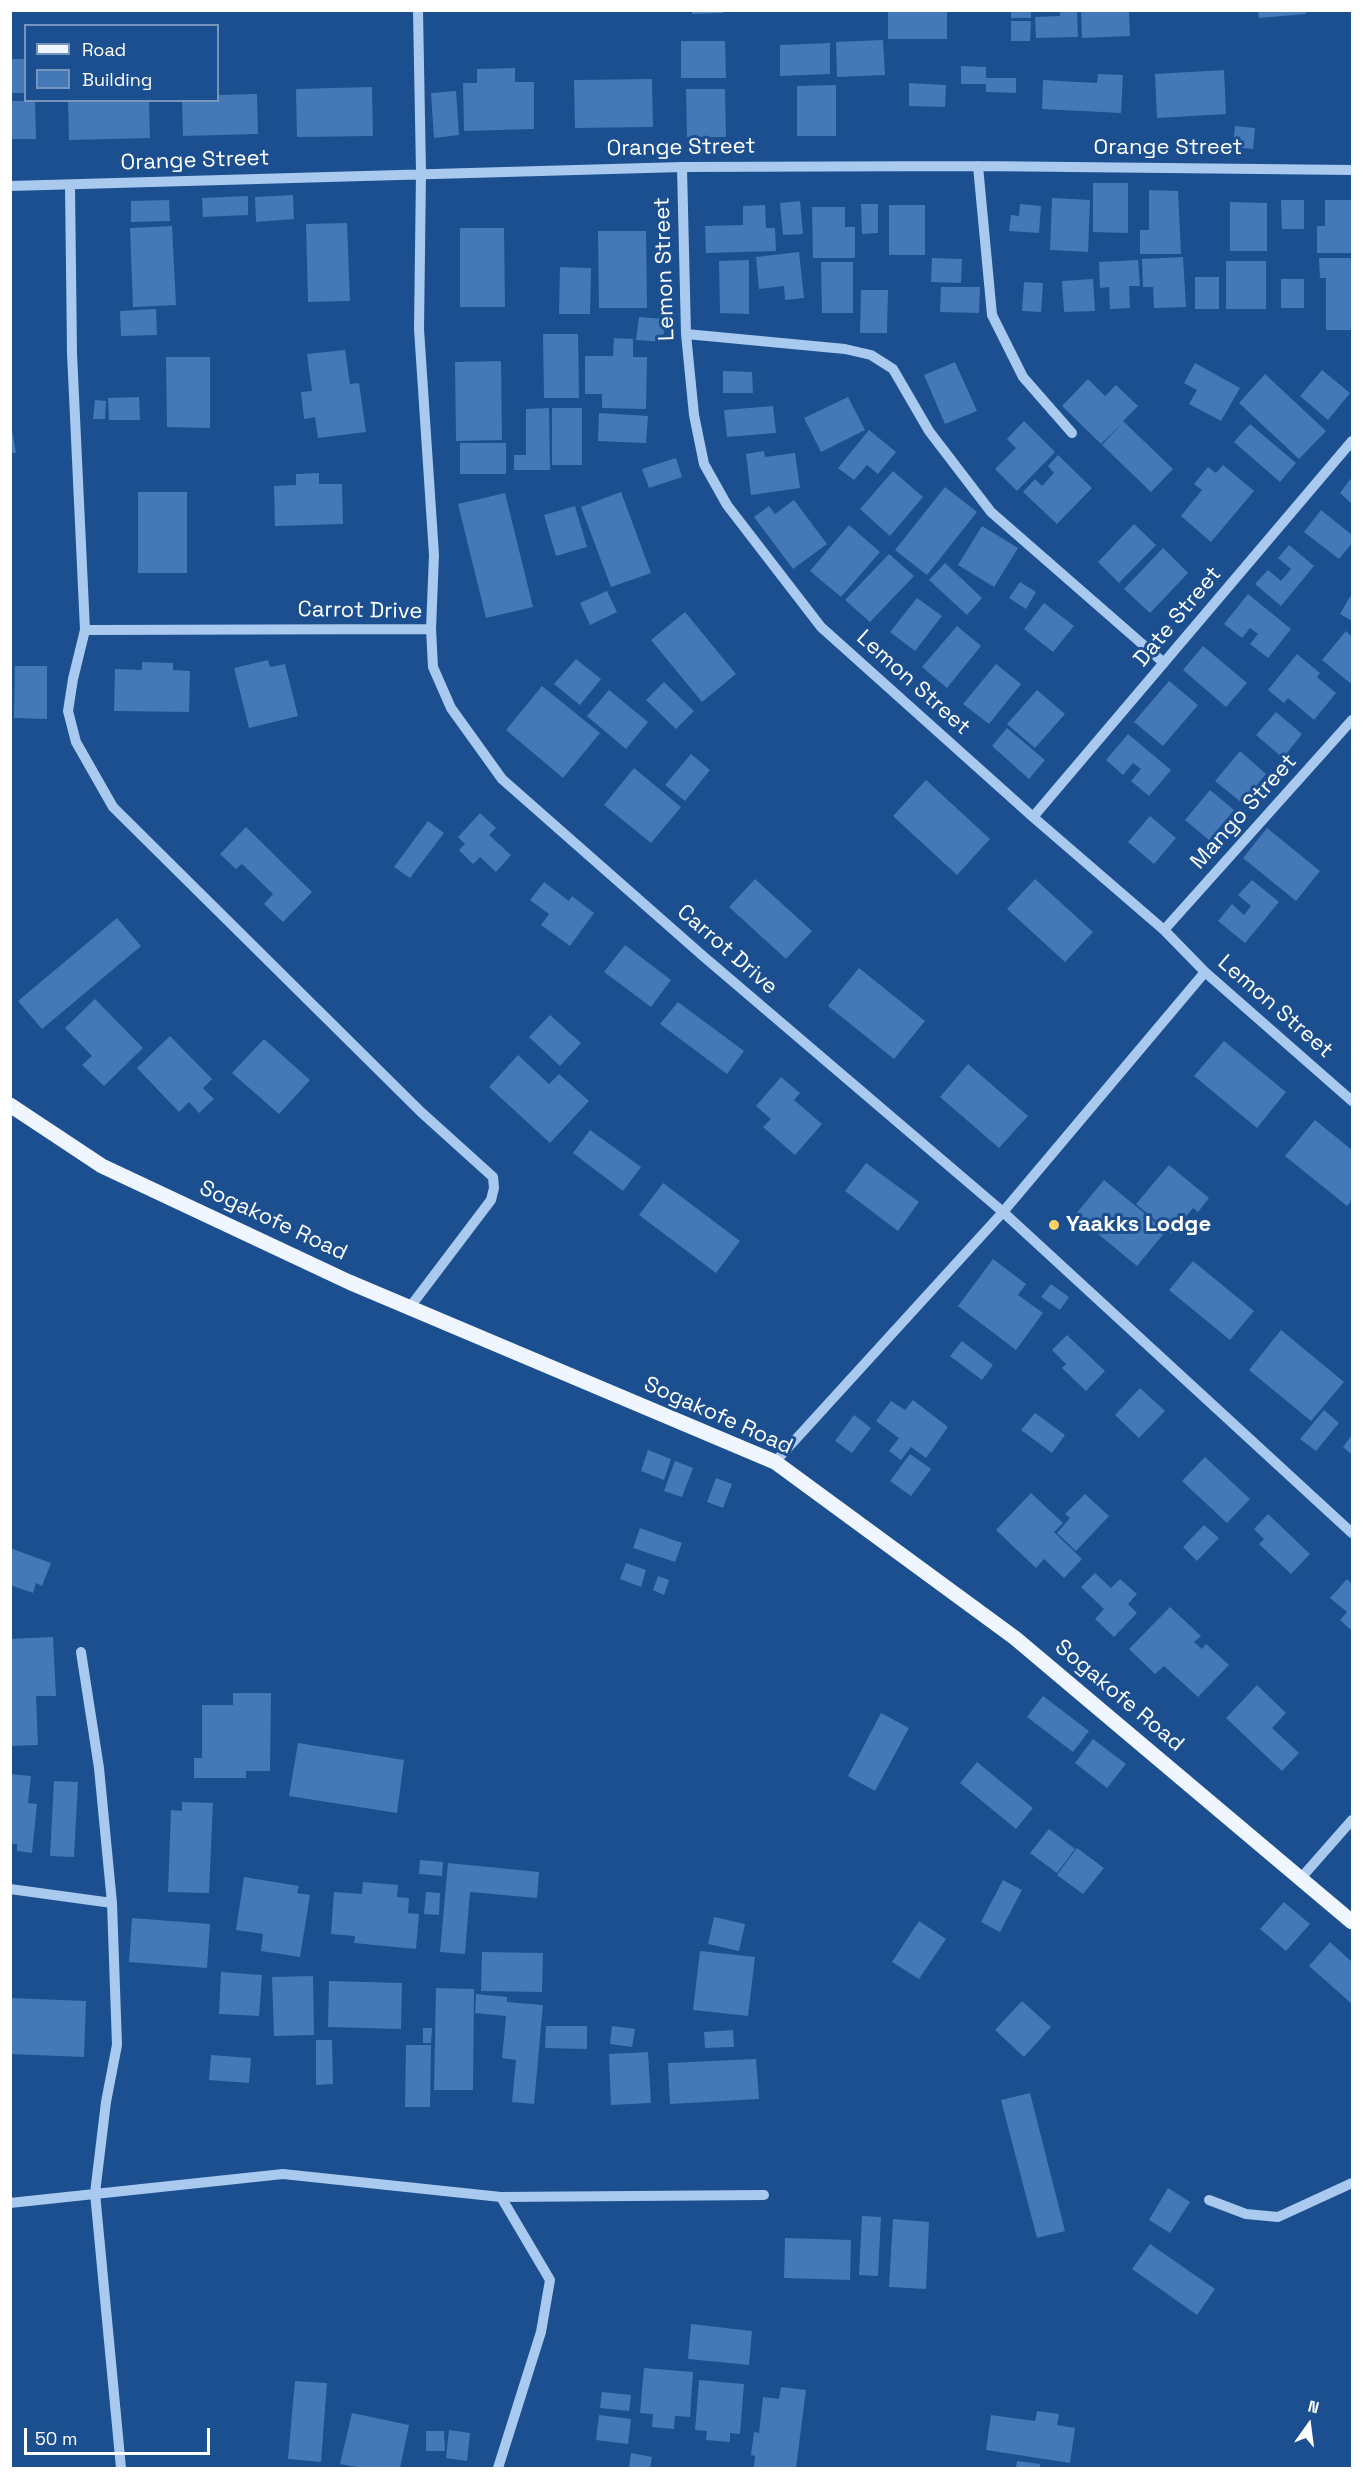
<!DOCTYPE html>
<html>
<head>
<meta charset="utf-8">
<style>
  body { margin:0 }
  #map { position:relative; width:1363px; height:2479px; overflow:hidden; background:#1b4f8f; font-family:"Space Grotesk",sans-serif }
  canvas { display:block }
  .frame { position:absolute; inset:0; border:12px solid #fff; pointer-events:none }
  .legend { position:absolute; left:24px; top:24px; width:195px; height:78px; box-sizing:border-box; background:#1b4f8f; border:2px solid #7695bc; margin:0; padding:8px 10px; list-style:none; font-size:18px; color:#fff }
  .legend li { display:flex; align-items:center; gap:12px; height:30px }
  .legend b { width:30px; border:2px solid #7695bc }
  .north { position:absolute; left:1279px; top:2395px; width:60px; height:60px; -webkit-text-stroke:4px #1b4f8f; paint-order:stroke; rotate:14deg; font-size:16px; font-weight:700; line-height:24px; text-align:center; color:#fff }
  .north::after { content:''; display:block; margin:auto; width:21px; height:27px; background:#fff; clip-path:polygon(50% 0,100% 100%,50% 72%,0 100%) }
  .scale { position:absolute; left:24px; top:2428px; width:186px; height:27px; box-sizing:border-box; border:3px solid #fff; border-top:0; padding-left:8px; font-size:18px; line-height:21px; white-space:nowrap; color:#fff; -webkit-text-stroke:4px #1b4f8f; paint-order:stroke }
</style>
</head>
<body>
<div id="map">
<canvas width="1363" height="2479"></canvas>
<div class="frame"></div>
<ul class="legend">
<li><b style="height:8px;background:#f0f6ff"></b>Road</li>
<li><b style="height:16px;background:#4478b7"></b>Building</li>
</ul>
<div class="north">N</div>
<div class="scale">50 m</div>
</div>
<script>
const ctx = document.querySelector('canvas').getContext('2d');
ctx.lineJoin = 'round';
function fill(path, color) { ctx.fillStyle = color; ctx.fill(path, 'evenodd'); }
function stroke(path, color, width, dash) { ctx.strokeStyle = color; ctx.lineWidth = width; ctx.lineCap = dash ? 'butt' : 'round'; ctx.setLineDash(dash || []); ctx.stroke(path); }
function label(font, color, halo, rows, align = 'center') {
  ctx.font = font + ' "Space Grotesk",sans-serif'; ctx.lineWidth = 6; ctx.setLineDash([]); ctx.textBaseline = 'middle'; ctx.strokeStyle = halo; ctx.fillStyle = color; for (const [text, x, y, turn = 0] of rows) {
    ctx.save(); ctx.translate(x, y); ctx.rotate((+turn || 0) * Math.PI / 180); ctx.textAlign = isNaN(turn) ? turn : align; if (halo) ctx.strokeText(text, 0, 0); ctx.fillText(text, 0, 0); ctx.restore();
  }
}
const building = new Path2D(`
  M692,10H723V13L692,14Z
  M888,10H947V39H888Z
  M1011,10H1031V18H1011Z
  M1060,10H1077L1078,37L1036,38L1035,17L1060,16Z
  M1081,10H1129L1130,36L1082,38Z
  M1258,10H1305L1306,14L1259,18Z
  M1011,21H1031L1030,41H1011Z
  M883,40L885,75L837,77L836,42Z
  M681,41H725L726,78H681Z
  M830,43V74L780,76V45Z
  M10,59H26V93H10Z
  M961,66L986,67V78H1016V93L986,92V84H961Z
  M515,68V82H534V129L464,131L463,83H477V69Z
  M1224,70L1226,114L1157,118L1155,74Z
  M1098,74L1123,75L1121,113L1042,109L1043,80L1097,83Z
  M652,79L653,127L575,128L574,80Z
  M909,83L946,85L945,107L909,106Z
  M836,85V136H797V86Z
  M372,87L373,136L297,137L296,89Z
  M686,89H725L726,137H687Z
  M456,91L459,135L434,138L431,93Z
  M257,94L258,134L183,136L182,100H218V95Z
  M68,100H149L150,138L69,140Z
  M10,101H35L36,139H10Z
  M1235,126L1255,128L1253,149L1233,147Z
  M1093,183H1128V233L1093,232Z
  M1149,190L1178,191L1181,254H1140V230H1149Z
  M293,195L294,219L256,222L255,197Z
  M248,196V215L203,217L202,198Z
  M1052,198L1090,200L1088,252L1050,250Z
  M169,200L170,221L131,222V201Z
  M1281,200H1304V229H1282Z
  M1325,200H1352V253H1317V226H1325Z
  M800,201L803,234L783,235L780,203Z
  M1230,202L1267,203V251H1230Z
  M861,204H878V233L862,234Z
  M1020,204L1041,206L1039,233L1009,231L1011,215L1019,216Z
  M765,205L766,228H775L776,251L706,253L705,226L743,225V206Z
  M889,205H925V255H889Z
  M812,207H845V227H855V258H813Z
  M347,223L350,301L308,302L306,224Z
  M172,226L176,305L133,307L130,228Z
  M460,228H504L505,307H460Z
  M598,231H646L647,308H599Z
  M799,252L804,298L785,300L784,286L759,289L756,257Z
  M1183,257L1186,307L1154,308L1153,287H1143L1142,259Z
  M932,258L962,259L961,283L931,282Z
  M1319,258H1352V330H1326V278H1320Z
  M749,260V314L720,313L719,261Z
  M1138,260L1140,286H1129L1130,308L1110,309L1109,287L1100,288L1099,262Z
  M1226,261H1266V309H1226Z
  M821,262H853V313H822Z
  M560,267L591,268L590,314H559Z
  M1195,277H1219V309H1195Z
  M1093,279L1095,311L1064,312L1062,281Z
  M1281,279H1304V308H1281Z
  M1024,282L1043,283L1041,312L1022,311Z
  M941,287H980L979,313L940,312Z
  M861,290H888L887,333H860Z
  M156,309L157,335L121,336L120,311Z
  M639,317L665,319L663,342L636,340Z
  M543,334H578L579,398H544Z
  M614,338L633,339V357H647L646,409L602,408V394H585V356H613Z
  M345,350L350,384L359,383L366,432L318,438L315,417L304,419L301,392L312,391L307,354Z
  M166,357H210V428L167,427Z
  M501,361L502,440L456,441L455,362Z
  M955,362L977,411L945,424L924,375Z
  M1195,363L1240,388L1221,421L1189,404L1197,390L1184,383Z
  M1322,370L1350,393L1328,420L1300,396Z
  M723,371L752,372L753,393H723Z
  M1265,374L1326,431L1299,459L1239,403Z
  M1088,379L1105,396L1116,385L1138,406L1123,421L1173,469L1151,492L1102,445L1122,423L1101,444L1062,406Z
  M139,397L140,420H109L108,398Z
  M848,397L865,430L821,452L804,418Z
  M95,400L106,401L105,419H93Z
  M773,406L776,433L727,437L724,410Z
  M549,408L550,470H514V455H526V409Z
  M552,408H582V465H552Z
  M599,413L648,416L646,443L598,441Z
  M10,419L16,453H10Z
  M1024,421L1055,452L1017,491L995,469L1016,448L1007,439Z
  M1250,424L1296,463L1280,482L1234,442Z
  M869,430L896,452L878,474L867,465L854,480L838,468Z
  M460,443H506V474H460Z
  M764,451L765,457L795,453L800,488L751,495L746,454Z
  M1058,455L1092,488L1057,524L1023,492L1035,479L1042,486L1054,473L1048,466Z
  M676,458L682,477L649,488L642,469Z
  M1223,465L1254,491L1211,542L1181,516L1202,490L1194,484L1208,467L1216,473Z
  M893,471L923,497L890,536L860,509Z
  M319,473V484H342L343,524L275,526L274,486L296,485V474Z
  M1352,477V504L1340,493Z
  M945,487L977,512L927,575L895,550Z
  M138,492H187V573H138Z
  M621,492L651,573L611,587L581,507Z
  M505,493L533,607L486,618L458,504Z
  M794,500L827,544L793,569L754,517L769,506L775,514Z
  M575,506L587,547L556,556L544,515Z
  M1321,510L1352,535V543L1339,559L1304,532Z
  M1134,524L1156,545L1119,583L1098,562Z
  M849,525L880,552L841,597L810,571Z
  M982,526L1018,548L994,587L958,565Z
  M1289,545L1314,566L1281,606L1255,584L1268,570L1281,581L1291,569L1278,558Z
  M1163,548L1188,573L1150,613L1124,589Z
  M889,554L914,576L870,622L845,600Z
  M945,563L982,598L967,615L929,580Z
  M1020,582L1036,592L1026,609L1009,598Z
  M607,591L617,612L590,625L580,603Z
  M1352,593V621L1340,614Z
  M1248,594L1291,629L1268,658L1250,644L1258,634L1250,628L1242,638L1224,624Z
  M917,598L942,616L915,651L890,632Z
  M1044,603L1074,626L1053,652L1024,629Z
  M685,612L736,674L702,702L651,640Z
  M957,626L981,646L947,688L922,667Z
  M1346,631L1352,637V681L1350,683L1322,660Z
  M1203,646L1247,683L1226,707L1183,670Z
  M1297,654L1320,673L1317,677L1336,693L1314,720L1288,698L1284,703L1268,690Z
  M576,659L601,679L580,705L554,684Z
  M268,660L270,667L285,664L298,716L249,728L234,668Z
  M142,662L173,663V670L190,671L189,712L114,711L115,669L142,670Z
  M996,664L1021,684L989,724L963,704Z
  M15,666H47V719L14,718Z
  M1169,681L1198,705L1163,746L1134,722Z
  M664,682L694,711L676,729L646,700Z
  M542,686L600,733L563,778L506,730Z
  M609,690L648,722L626,749L587,716Z
  M1037,690L1065,714L1035,748L1007,724Z
  M1276,712L1302,734L1283,758L1256,735Z
  M1007,728L1045,760L1029,779L992,746Z
  M1128,734L1171,770L1149,796L1131,781L1141,769L1133,763L1123,775L1106,760Z
  M1240,751L1266,774L1242,803L1215,781Z
  M691,754L710,770L685,801L665,785Z
  M634,768L681,807L651,843L604,805Z
  M926,780L990,839L957,875L893,816Z
  M1210,790L1234,810L1209,840L1185,820Z
  M480,813L496,828L489,835L511,855L496,872L480,857L473,864L459,850L465,844L458,837Z
  M1150,816L1176,838L1154,864L1128,842Z
  M428,821L444,833L410,878L394,867Z
  M246,827L312,892L283,922L264,904L273,894L242,864L236,869L220,854Z
  M1267,828L1320,871L1296,901L1243,858Z
  M755,879L812,931L786,959L729,907Z
  M1035,879L1093,932L1065,962L1007,909Z
  M1252,880L1279,902L1245,943L1218,921L1232,904L1244,915L1251,906L1238,895Z
  M544,882L569,901L572,896L594,913L570,946L541,925L549,914L530,900Z
  M117,918L141,946L42,1029L18,1001Z
  M625,945L671,980L651,1007L604,972Z
  M859,968L925,1021L894,1059L828,1006Z
  M95,999L143,1048L104,1086L82,1065L92,1056L65,1028Z
  M678,1002L744,1051L727,1074L660,1024Z
  M550,1015L581,1043L560,1066L529,1037Z
  M170,1036L212,1079L203,1088L214,1099L199,1113L189,1102L179,1112L137,1068Z
  M264,1039L310,1080L279,1114L232,1073Z
  M1224,1041L1286,1092L1257,1128L1194,1076Z
  M518,1055L549,1084L559,1074L589,1101L550,1143L489,1087Z
  M968,1064L1028,1116L999,1148L940,1097Z
  M781,1077L800,1093L794,1100L822,1124L795,1155L763,1127L771,1119L756,1106Z
  M1315,1120L1352,1150V1200L1347,1206L1285,1156Z
  M590,1130L641,1167L623,1191L573,1153Z
  M866,1163L919,1202L898,1231L845,1191Z
  M1169,1165L1209,1198L1198,1212L1193,1208L1172,1234L1136,1204Z
  M1104,1180L1166,1231L1137,1266L1075,1215Z
  M663,1183L740,1241L716,1273L639,1215Z
  M993,1259L1026,1284L1018,1295L1043,1313L1016,1350L958,1306Z
  M1193,1261L1254,1311L1230,1340L1169,1290Z
  M1051,1284L1069,1297L1060,1310L1041,1297Z
  M1281,1330L1344,1382L1311,1421L1249,1370Z
  M1067,1335L1105,1371L1086,1391L1062,1368L1066,1364L1052,1350Z
  M962,1341L993,1365L982,1380L950,1356Z
  M1140,1388L1165,1411L1139,1438L1115,1415Z
  M913,1400L948,1427L926,1458L911,1447L901,1460L889,1451L899,1438L876,1421L891,1401L905,1410Z
  M1324,1410L1339,1423L1316,1451L1300,1439Z
  M1035,1413L1065,1435L1052,1453L1021,1430Z
  M854,1415L871,1428L852,1453L835,1441Z
  M1352,1435V1455L1343,1447Z
  M648,1450L671,1459L664,1480L641,1471Z
  M910,1454L931,1469L911,1496L890,1481Z
  M1205,1457L1250,1499L1227,1523L1182,1481Z
  M675,1461L693,1468L682,1497L664,1491Z
  M716,1478L732,1484L723,1508L707,1502Z
  M1031,1493L1063,1523L1054,1532L1082,1559L1064,1578L1044,1559L1036,1568L996,1530Z
  M1085,1494L1109,1516L1076,1551L1057,1533L1070,1518L1065,1514Z
  M1268,1514L1310,1554L1291,1574L1259,1544L1264,1539L1254,1529Z
  M1204,1525L1219,1538L1197,1561L1183,1547Z
  M640,1528L682,1543L675,1562L633,1548Z
  M10,1548L51,1563L42,1586L36,1583L33,1593L10,1585Z
  M626,1563L646,1570L641,1587L620,1579Z
  M1095,1573L1111,1588L1120,1579L1137,1594L1128,1604L1137,1613L1114,1637L1095,1619L1104,1609L1081,1587Z
  M658,1576L669,1580L664,1595L653,1590Z
  M1347,1579L1352,1584V1631L1340,1620L1347,1612L1330,1598Z
  M1170,1607L1201,1636L1194,1642L1202,1649L1206,1644L1229,1665L1198,1697L1164,1666L1155,1674L1129,1649Z
  M53,1637L56,1696H36L38,1745L10,1746V1639Z
  M1257,1685L1286,1713L1272,1728L1299,1753L1282,1771L1226,1718Z
  M233,1693H271L270,1771H246V1778H194V1758H202V1705H233Z
  M1043,1696L1089,1731L1073,1752L1027,1717Z
  M881,1713L909,1728L875,1791L848,1776Z
  M1093,1739L1126,1764L1107,1788L1075,1763Z
  M298,1743L404,1760L397,1813L289,1796Z
  M977,1762L1033,1808L1016,1829L960,1783Z
  M10,1774L31,1776L28,1803L37,1804L32,1853L17,1851V1844H10Z
  M54,1781L78,1782L74,1857L50,1856Z
  M182,1802L213,1803L209,1893L168,1892L171,1810L182,1811Z
  M1049,1829L1075,1849L1057,1873L1030,1853Z
  M1077,1848L1104,1868L1083,1894L1057,1875Z
  M420,1860L443,1862L442,1876L419,1874Z
  M448,1863L539,1872L537,1898L470,1892L465,1954L440,1952Z
  M244,1877L299,1886L297,1893L310,1895L300,1957L261,1951L263,1934L236,1930Z
  M1003,1880L1022,1890L1000,1932L981,1922Z
  M363,1882L398,1885L397,1897L409,1898L408,1913L419,1914L416,1949L354,1943L355,1936L331,1934L334,1892L362,1894Z
  M426,1892L440,1893L439,1915L424,1914Z
  M1284,1902L1310,1924L1286,1951L1260,1929Z
  M714,1917L745,1924L739,1951L708,1944Z
  M132,1918L210,1924L207,1968L129,1962Z
  M919,1921L946,1939L919,1979L892,1962Z
  M1330,1942L1352,1962V2004L1309,1966Z
  M700,1951L755,1957L748,2016L693,2010Z
  M482,1952L543,1953L542,1992L481,1991Z
  M221,1972L262,1975L259,2016L219,2014Z
  M313,1976L314,2035L274,2036L272,1977Z
  M329,1981L402,1983L401,2029L328,2027Z
  M436,1988L474,1989L473,2090H434Z
  M476,1994L507,1997V2002L543,2005L534,2104L512,2102L516,2060L502,2058L506,2016L475,2013Z
  M11,1998L86,2001L84,2057L10,2054Z
  M1022,2001L1051,2027L1024,2057L995,2030Z
  M546,2026H587V2049L545,2048Z
  M612,2026L635,2029L632,2047L610,2044Z
  M423,2028H432L431,2043H423Z
  M733,2030L734,2047L705,2048L704,2032Z
  M316,2040H332L333,2084L316,2085Z
  M406,2045H431L430,2107H405Z
  M648,2052L651,2103L611,2105L609,2054Z
  M211,2055L251,2058L249,2083L209,2080Z
  M756,2059L759,2099L670,2104L668,2063Z
  M1030,2093L1065,2231L1037,2238L1001,2100Z
  M1168,2188L1190,2202L1170,2233L1149,2220Z
  M862,2216L881,2217L878,2276L859,2275Z
  M893,2219L929,2222L926,2289L889,2287Z
  M785,2238L851,2240L850,2280L784,2278Z
  M1150,2244L1215,2289L1197,2315L1132,2269Z
  M691,2324L752,2331L749,2365L688,2359Z
  M644,2368L693,2372L690,2417L675,2416L674,2429L652,2427L653,2414L640,2413Z
  M699,2380L744,2384L740,2434L730,2433V2442L706,2440L707,2431L695,2430Z
  M295,2381L327,2383L321,2462L288,2459Z
  M781,2387L806,2390L796,2468L754,2467L755,2456L751,2455L754,2432L759,2433L763,2397L779,2399Z
  M602,2392L631,2395L629,2411L600,2408Z
  M1037,2411L1059,2414L1057,2425L1075,2428L1070,2463L986,2450L991,2415L1035,2421Z
  M352,2413L409,2425L400,2468H362L340,2464Z
  M599,2415L631,2419L628,2444L596,2440Z
  M449,2430L470,2433L467,2461L446,2458Z
  M426,2431H444L445,2451H426Z
  M631,2453L652,2457L650,2468H629Z
  M1017,2461L1040,2464V2468H1016Z`);
const minor = new Path2D(`
  M418,10L421,172L419,329L434,555L431,629
  M978,166L992,315L1023,377L1072,433
  M682,167L686,334L694,415L704,464L727,505L821,627L1033,817L1164,930L1205,972L1352,1101
  M70,185L72,353L85,630L431,629L433,667L451,708L502,779L703,956L1003,1212L1352,1533
  M10,186L682,167L978,166L1352,170
  M686,334L845,349L871,355L893,369L929,431L991,512L1164,663
  M85,630L73,679L68,711L76,742L113,807L421,1112L493,1177L494,1188L491,1200L410,1307
  M1033,817L1352,441
  M1164,930L1352,720
  M775,1462L1003,1212L1205,972
  M81,1652L99,1768L112,1903L117,2045L106,2102L95,2193L121,2468
  M1301,1878L1352,1820
  M10,1889L112,1903
  M1209,2200L1246,2214L1278,2217L1352,2183
  M10,2203L283,2174L501,2197L764,2195
  M498,2468L541,2332L550,2280L501,2197`);
const major = new Path2D(`
  M10,1105L102,1166L349,1282L775,1462L1015,1638L1352,1922`);
const markers = [
  [1054,1225,6,"#ffd166"]
];
const streetNames = [
  ["Orange Street",681,148,-1],
  ["Orange Street",1168,148],
  ["Orange Street",195,161,-2],
  ["Lemon Street",665,269,-92],
  ["Carrot Drive",360,611,1],
  ["Date Street",1178,617,-50],
  ["Lemon Street",913,683,42],
  ["Mango Street",1244,812,-48],
  ["Carrot Drive",727,950,41],
  ["Lemon Street",1275,1007,41],
  ["Sogakofe Road",273,1221,25],
  ["Sogakofe Road",718,1416,24],
  ["Sogakofe Road",1119,1696,40]
];
const poiNames = [
  ["Yaakks Lodge",1066,1225]
];
fill(building, '#4478b7');
stroke(minor, '#a9c9ee', 10);
stroke(major, '#f0f6ff', 15);
for (const [x, y, r, color] of markers) { const dot = new Path2D(); dot.arc(x, y, r, 0, 2 * Math.PI); ctx.fillStyle = color; ctx.fill(dot); stroke(dot, '#1b4f8f', 2); }
label('22px', '#fff', '#1b4f8f', streetNames);
label('bold 22px', '#fff', '#1b4f8f', poiNames, 'left');
</script>
</body>
</html>
